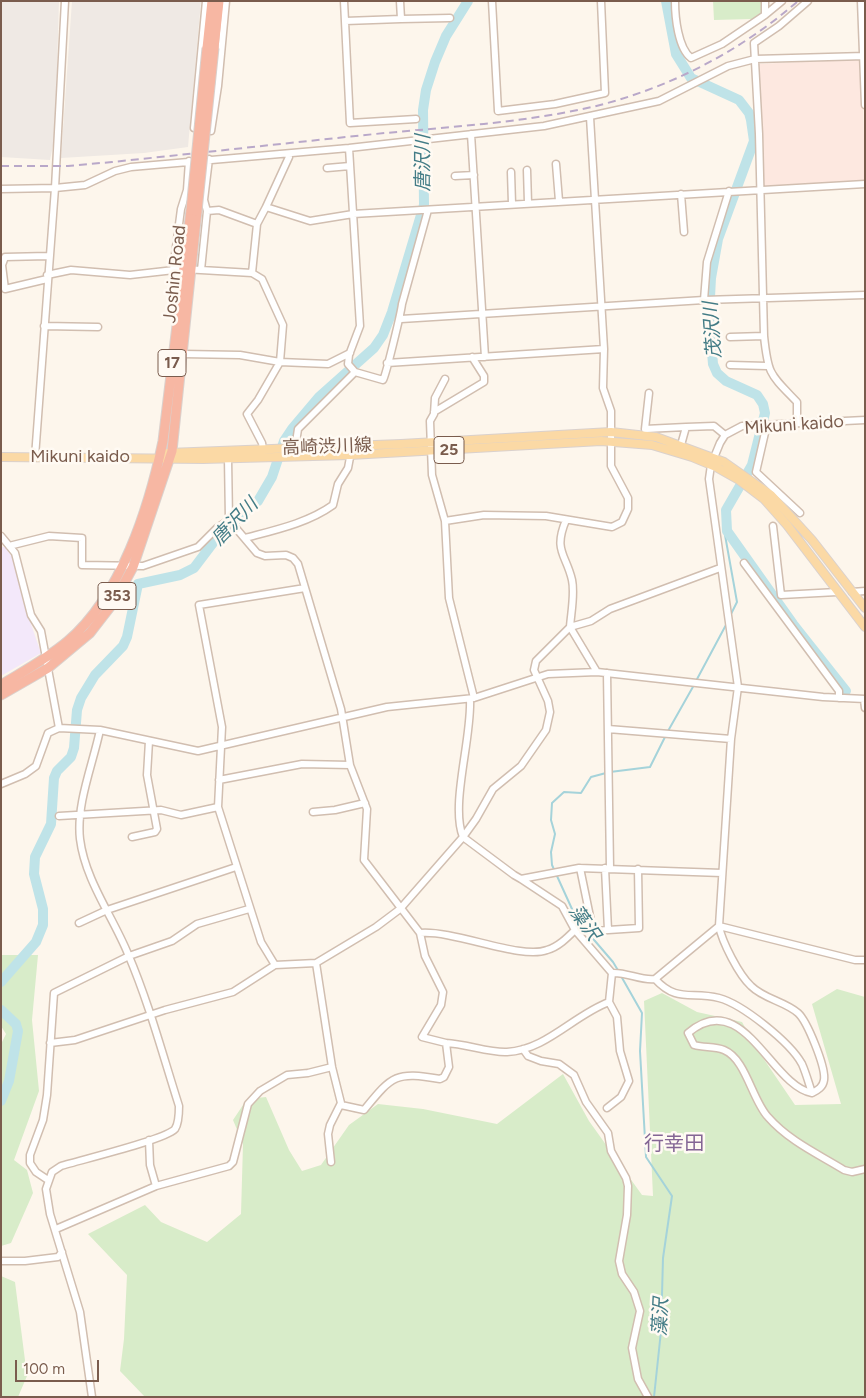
<!DOCTYPE html>
<html>
<head>
<meta charset="utf-8">
<style>
  body { margin:0 }
  #map { position:relative; width:866px; height:1398px; overflow:hidden; background:#fdf6ec; font-family:Figtree,sans-serif }
  canvas { display:block }
  .frame { position:absolute; inset:0; border:2px solid #7a5c4d; pointer-events:none }
  .scale { position:absolute; left:15px; top:1360px; width:84px; height:22px; box-sizing:border-box; border:2px solid #7a5c4d; border-top:0; padding-left:6px; font-size:15px; line-height:18px; white-space:nowrap; color:#7a5c4d; -webkit-text-stroke:4px #fffaf3; paint-order:stroke }
</style>
</head>
<body>
<div id="map">
<canvas width="866" height="1398"></canvas>
<div class="frame"></div>
<div class="scale">100 m</div>
</div>
<script>
const ctx = document.querySelector('canvas').getContext('2d');
ctx.lineJoin = 'round';
function fill(path, color) { ctx.fillStyle = color; ctx.fill(path, 'evenodd'); }
function stroke(path, color, width, dash) { ctx.strokeStyle = color; ctx.lineWidth = width; ctx.lineCap = dash ? 'butt' : 'round'; ctx.setLineDash(dash || []); ctx.stroke(path); }
function label(font, color, halo, rows, align = 'center') {
  ctx.font = font + ' Figtree,"Noto Sans JP",sans-serif'; ctx.lineWidth = 5; ctx.setLineDash([]); ctx.textBaseline = 'middle'; ctx.strokeStyle = halo; ctx.fillStyle = color; for (const [text, x, y, turn = 0] of rows) {
    ctx.save(); ctx.translate(x, y); ctx.rotate((+turn || 0) * Math.PI / 180); ctx.textAlign = isNaN(turn) ? turn : align; if (halo) ctx.strokeText(text, 0, 0); ctx.fillText(text, 0, 0); ctx.restore();
  }
}
const commercial = new Path2D(`
  M862,59L865,182L761,188L757,64Z`);
const industrial = new Path2D(`
  M1,1H59L55,136L50,160L1,157Z
  M72,1H201L188,147L144,153L61,158Z`);
const education = new Path2D(`
  M1,547H5L13,558L23,601L41,653L1,676Z`);
const green = new Path2D(`
  M713,1H763V13L752,19L714,20Z
  M1,955H38L32,1020L39,1091L14,1160L27,1170L33,1193L11,1243L1,1246V1044L6,1034L1,1026Z
  M837,989L865,997V1397H145L120,1371L124,1339L127,1275L88,1234L145,1205L161,1222L207,1242L241,1214L243,1144L233,1120L247,1099L266,1097L289,1150L302,1171L321,1165L349,1125L378,1104L423,1109L497,1124L563,1074L589,1121L642,1195L653,1196L644,1001L662,993L697,1012L742,1022L759,1052L795,1105L841,1104L812,1004Z
  M1,1276L15,1282L27,1376L18,1397H1Z`);
const stream = new Path2D(`
  M727,531L725,535L737,602L731,614
  M696,681L727,623
  M668,731L694,685
  M610,772L650,767L666,735
  M606,773L591,777L581,793L564,792L552,803L551,820L555,834L551,852L552,865L577,920L613,962L619,972
  M621,976L642,1013L640,1051L646,1157L672,1196L663,1258L661,1331L654,1397`);
const river = new Path2D(`
  M666,1L676,54L691,78L739,100L749,113L751,120L754,141L718,239L711,278L709,316L713,364L717,373L726,381L757,395L763,404L765,413L752,465L726,510L727,531L793,624L846,691
  M1,982L36,942L43,925V909L34,874L35,857L51,824L54,778L57,771L71,757L74,748L77,710L81,698L95,675L123,646L127,637L138,584L180,575L194,568L219,535L258,501L272,477L284,441L292,429L319,397L374,348L383,335L392,312L424,205L423,110L426,90L435,62L446,36L468,1
  M1,1010L16,1024L18,1031L9,1081L1,1101`);
const minor = new Path2D(`
  M206,1L194,128L211,131L218,86L226,1
  M344,1L350,123L416,119
  M492,1L498,111L555,104L605,93L601,1
  M675,1C675,17 678,48 691,58L722,44L765,15
  M765,1V15L782,1
  M861,1L865,105
  M401,19L450,18
  M345,21L401,19L400,1
  M471,134L485,357
  M349,148L360,326L349,355L348,364L355,372L383,380C386,375 401,313 402,304L428,210
  M556,164L559,201
  M327,168L350,166
  M527,170L528,203
  M511,172L512,204
  M455,176L474,175
  M1,189L55,188L65,1
  M681,194L684,232
  M266,207L289,157
  M207,211L219,210L257,224L266,207L310,221L353,214L865,184
  M173,270L181,209L187,190L189,161
  M252,273L257,224
  M47,275L71,270L130,275L183,269L201,270L207,211L204,200L209,159
  M47,279L5,289L2,265L5,257L48,256
  M704,300L707,262L729,191
  M401,319L704,300L865,295
  M44,326L98,327
  M730,337L764,336
  M183,354L240,355L280,362L283,325L262,279L252,273L201,270
  M387,363L604,349
  M730,365L767,366
  M445,379L435,398L434,414L430,421L432,475L445,521L449,598L474,698
  M649,393L645,429L686,427
  M434,412L484,382V376L472,357
  M865,420L742,426L725,435L720,443L711,465L709,479L738,687L731,739L719,926C722,942 739,975 751,986C764,999 784,1001 798,1013C807,1021 826,1067 824,1080C823,1087 818,1090 812,1093C771,1086 743,986 688,1033L694,1045C704,1048 714,1046 724,1050C746,1059 752,1100 768,1117C789,1141 818,1154 844,1170L852,1172L865,1169
  M797,423V402C770,374 768,375 764,336L759,134L754,43L779,26L808,1
  M767,424L756,472L800,513
  M681,445L686,427L714,426L725,435
  M263,449L262,443L247,414L258,400L280,362L328,364L350,353
  M295,449L298,429L355,372
  M35,457L55,188L85,185L115,171L131,167L349,148L544,126L659,101L728,66L755,59L865,56
  M228,458L229,520L257,553L265,556L286,555L293,558L298,564L341,709L350,765L367,809L364,860L420,933L425,956L443,992L441,1005L422,1037L446,1043L449,1067L444,1077L440,1079C395,1071 392,1076 364,1110L341,1105
  M445,521L484,515L546,516L612,527L622,522L628,509V498L611,466V411L603,388L604,349L590,117
  M773,526L781,595L837,592
  M1,536L15,553L31,615L41,631L59,728
  M245,538C275,530 308,523 333,505L338,484L348,468L351,452
  M9,546L49,536L82,538V565L143,566L198,547L217,528L229,520
  M744,563L839,691V698
  M305,588L199,605L222,727L218,807L261,942L275,965L316,963L376,927L400,909L463,837L476,819L493,789L521,766L546,730L550,712L548,701L534,670L536,661L570,627C571,613 575,594 572,580C566,554 553,551 566,520
  M852,592L865,591
  M597,672L570,627L591,621L610,609L720,568
  M607,673L610,868
  M470,699C472,738 450,805 463,837L514,875L521,879L579,868L722,873
  M864,699L865,708
  M608,729L731,739
  M219,780L302,764L350,765
  M1,784L25,774L36,766L48,733L59,728L100,730L198,751L387,707L474,698L548,674L597,672L823,697L865,699
  M313,812L335,810L365,803
  M59,816L161,810L181,815L218,807
  M132,837L155,832L157,829L147,775L149,741
  M580,868L593,931L639,928L638,869
  M605,868L608,930
  M521,879L562,906L575,930L612,973
  M79,923L107,910L236,867
  M719,926L855,960H865
  M420,933C455,930 520,960 547,950C558,947 567,938 575,930
  M316,963L332,1067L341,1103L330,1125L328,1134L331,1162
  M655,979C677,1003 691,991 719,998C742,1004 790,1042 802,1064C806,1073 809,1084 812,1093
  M50,1043L75,1040L165,1010L233,992L275,965
  M446,1043C466,1044 490,1053 507,1052C546,1050 574,1015 609,1002
  M523,1049L528,1056L541,1061L559,1064L574,1075L586,1102L608,1133L611,1151L626,1178L628,1186L627,1215L619,1261L622,1274L634,1292L640,1311L632,1348L638,1379L648,1397
  M607,1108L621,1097L629,1081L620,1051L617,1017L609,1002L612,973C627,972 641,981 655,979L719,926
  M149,1140L150,1165L156,1186
  M48,1180L36,1172L30,1163V1155L43,1120L47,1095L54,993L129,956L172,941L197,924L249,909
  M56,1229L156,1186L229,1166L233,1162L248,1104L260,1091L287,1075L308,1073L332,1067
  M1,1261H25L58,1257L62,1252
  M92,1397L80,1312L50,1214L46,1189L52,1172L61,1166C80,1160 165,1140 175,1129C179,1123 179,1113 179,1106C163,1056 149,1003 128,954C113,917 85,880 80,839C76,804 93,764 100,730`);
const major = new Path2D(`
  M168,453L401,444L611,432L656,437L724,462L771,495L812,540L865,608
  M1,457L203,459L350,455L601,441L652,445L692,457L716,467L739,480L764,499L787,525L865,627`);
const highway = new Path2D(`
  M207,48L212,1
  M214,48L219,1
  M1,685C24,671 48,658 68,641C121,596 149,508 163,441L191,210
  M1,695L48,668L90,633L114,602L133,567L172,451L197,211`);
const rail = new Path2D(`
  M1,166H68L112,162C200,153 287,143 375,134C447,127 521,123 592,107C667,89 740,52 798,1`);
const highwayBridge = new Path2D(`
  M191,210L207,48
  M197,211L214,48`);
const shields = [
  [172,363,28],
  [449,450,30],
  [117,596,38]
];
const shieldNames = [
  ["17",172,363],
  ["25",449,450],
  ["353",117,596]
];
const streetNames = [
  ["Joshin Road",175,274,-84],
  ["Mikuni kaido",794,425,-4],
  ["高崎渋川線",327,447,-2],
  ["Mikuni kaido",80,457]
];
const waterNames = [
  ["唐沢川",423,163,-90],
  ["茂沢川",713,330,-94],
  ["唐沢川",235,522,-46],
  ["藻沢",584,923,55],
  ["藻沢",661,1317,-87]
];
const quarterNames = [
  ["行幸田",674,1144]
];
fill(commercial, '#fde8e0');
fill(industrial, '#efe9e4');
fill(education, '#f3e8fa');
fill(green, '#d8ecc9');
stroke(stream, '#a5d3da', 2);
stroke(river, '#bfe3e8', 10);
stroke(minor, '#d1beb0', 9);
stroke(major, '#dad1cd', 10);
stroke(highway, '#dad1cd', 11);
stroke(minor, '#fff', 6);
stroke(major, '#fbd9a5', 8);
stroke(highway, '#f7b7a3', 9);
stroke(rail, '#b9a8c9', 2, [8, 5]);
stroke(highwayBridge, '#dad1cd', 11, []);
stroke(highwayBridge, '#f7b7a3', 9);
for (const [x, y, w] of shields) { const box = new Path2D(); box.roundRect(x - w / 2, y - 13.5, w, 27, 4); ctx.fillStyle = '#fffaf3'; ctx.fill(box); stroke(box, '#7a5c4d', 1); }
label('bold 16px', '#7a5c4d', null, shieldNames);
label('18px', '#7a5c4d', '#fffaf3', streetNames);
label('italic 19px', '#437c86', '#fffaf3', waterNames);
label('20px', '#846695', '#fffaf3', quarterNames);
</script>
</body>
</html>
